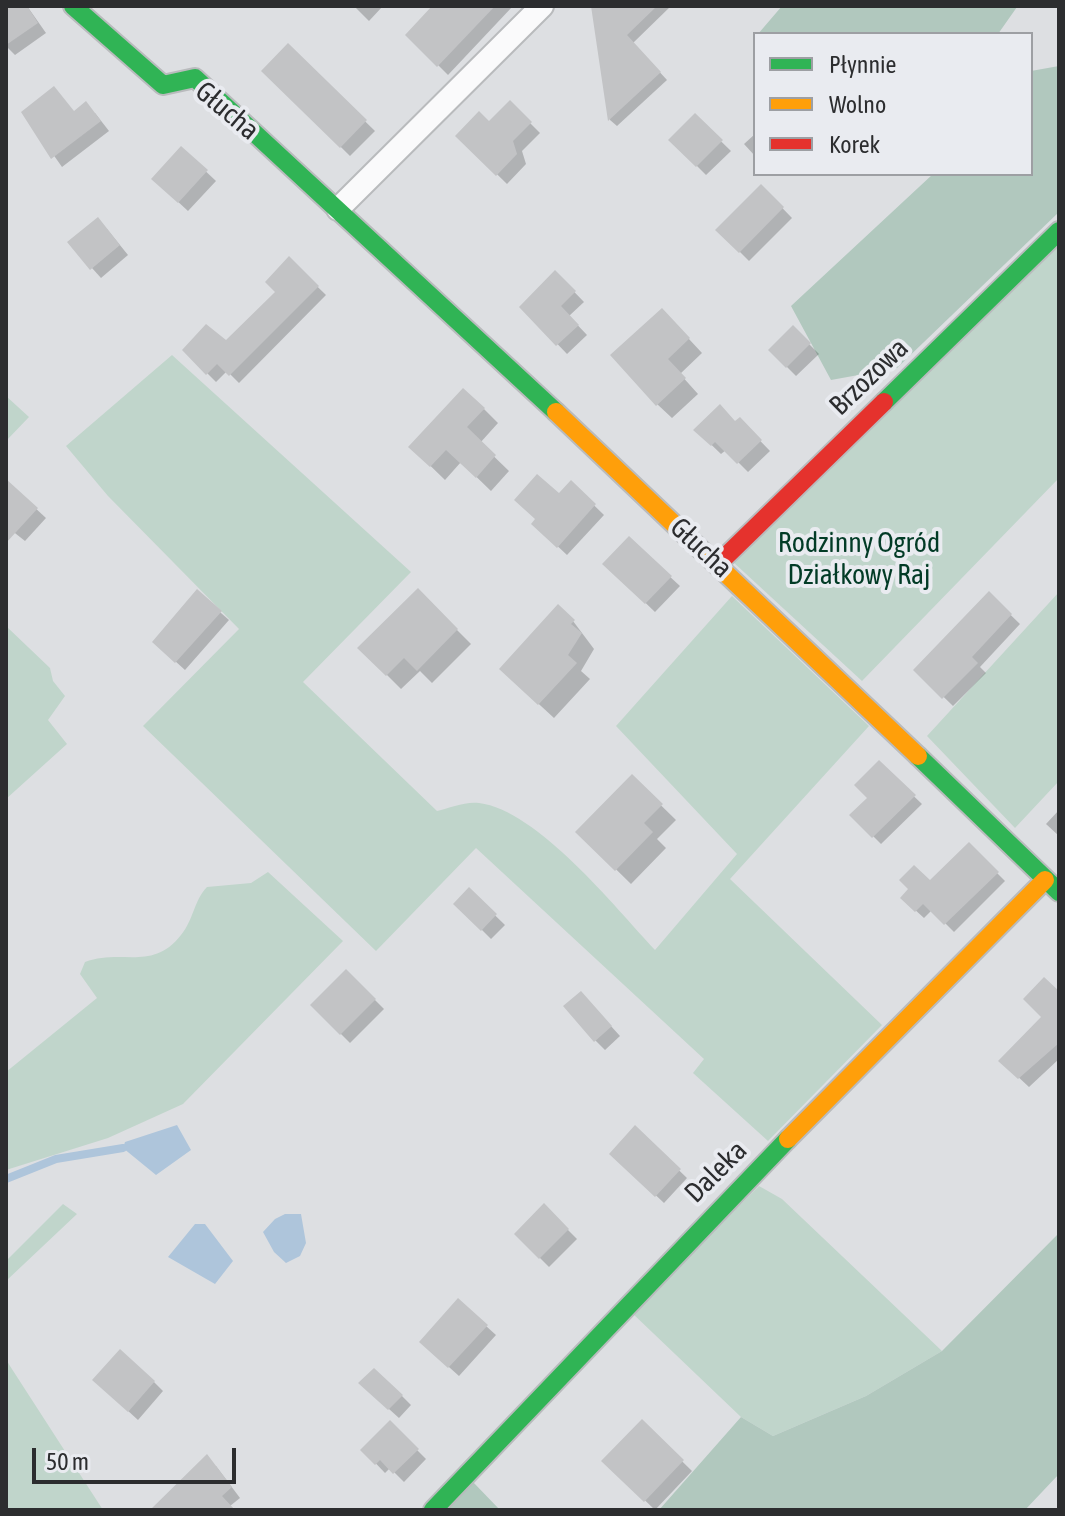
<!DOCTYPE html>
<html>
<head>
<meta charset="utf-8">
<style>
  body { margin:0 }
  #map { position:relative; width:1065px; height:1516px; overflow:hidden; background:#dddfe2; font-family:"Asap Condensed",sans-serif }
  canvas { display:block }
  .frame { position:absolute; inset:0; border:8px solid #2c2d2f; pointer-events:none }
  .legend { position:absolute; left:753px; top:32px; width:280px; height:144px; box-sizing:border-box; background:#e9ebf0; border:2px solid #9d9fa3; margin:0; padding:10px 14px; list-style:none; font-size:24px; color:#2c2d2f }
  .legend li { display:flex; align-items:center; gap:16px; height:40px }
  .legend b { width:40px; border:2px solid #9d9fa3 }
  .scale { position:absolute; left:32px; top:1448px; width:204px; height:36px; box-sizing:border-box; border:4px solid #2c2d2f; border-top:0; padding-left:10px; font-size:24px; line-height:28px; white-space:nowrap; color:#2c2d2f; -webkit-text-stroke:6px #e9ebf0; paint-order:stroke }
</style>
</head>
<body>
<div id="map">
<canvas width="1065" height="1516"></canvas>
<div class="frame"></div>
<ul class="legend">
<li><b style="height:10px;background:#30b455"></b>Płynnie</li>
<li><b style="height:10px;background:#ff9f0a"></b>Wolno</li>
<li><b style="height:10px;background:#e5322d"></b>Korek</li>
</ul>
<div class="scale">50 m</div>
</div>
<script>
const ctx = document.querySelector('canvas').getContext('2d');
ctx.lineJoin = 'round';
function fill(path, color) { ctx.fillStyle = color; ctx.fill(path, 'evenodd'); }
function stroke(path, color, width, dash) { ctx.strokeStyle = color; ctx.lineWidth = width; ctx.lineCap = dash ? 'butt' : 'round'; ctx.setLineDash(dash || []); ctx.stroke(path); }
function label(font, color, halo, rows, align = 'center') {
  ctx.font = font + ' "Asap Condensed",sans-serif'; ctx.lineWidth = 8; ctx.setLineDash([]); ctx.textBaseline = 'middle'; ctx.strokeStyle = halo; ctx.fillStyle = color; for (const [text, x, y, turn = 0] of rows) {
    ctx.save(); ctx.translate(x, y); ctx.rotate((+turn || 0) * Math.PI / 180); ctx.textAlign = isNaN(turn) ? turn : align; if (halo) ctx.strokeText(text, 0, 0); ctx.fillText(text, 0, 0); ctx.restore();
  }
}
const green = new Path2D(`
  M1059,241V478L862,681L732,561Z
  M172,355L411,572L303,682L437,811C449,808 466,801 479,803C537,810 615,907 655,950L737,854L616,726L732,596L869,726L730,879L882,1025L768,1141L693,1073L704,1059L476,848L376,951L143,726L239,629L108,496L66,446Z
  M6,396L29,417L6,441Z
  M1059,592V781L1015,828L927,736Z
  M6,626L50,668L53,681L65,696L48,720L67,744L6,799Z
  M268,872L343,941L183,1104L108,1138L6,1170V1072L97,998L80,974L85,962C122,948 152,972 181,935C194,919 194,900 207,887L251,883Z
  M759,1186L782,1199L942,1351L866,1396L773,1436L741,1417L631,1312Z
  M63,1204L77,1214L6,1281V1261Z
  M6,1359L10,1366L103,1510H6Z`);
const forest = new Path2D(`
  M782,6H1033L1017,7L998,34H758Z
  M1059,66V212L897,368L831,380L791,306L933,174H1031V71Z
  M1059,1233V1474L1025,1510H659L741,1417L773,1436L866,1396L942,1351Z
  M473,1482L500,1510H447Z`);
const water = new Path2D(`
  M177,1125L191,1150L156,1175L123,1148L125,1142Z
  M285,1214H301L306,1243L300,1256L286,1263L274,1252L263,1232L275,1219Z
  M195,1224H205L233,1261L215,1284L168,1257Z`);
const shadow = new Path2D(`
  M6,6H27L46,33L15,55L6,46Z
  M354,6H383L369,21Z
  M435,6H513L448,75L408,35Z
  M607,6H671L633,43L667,80L617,126L610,120L595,17Z
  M288,46L375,131L350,156L264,71Z
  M510,103L540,133L522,151L526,164L507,184L458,136L489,124Z
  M24,113H95L109,131L62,167Z
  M695,116L731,151L706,175L671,140Z
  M755,134V156L744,144Z
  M182,149L216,181L188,211L163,188Z
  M761,186L792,218L749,261L718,230Z
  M107,229L128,255L101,278L92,268Z
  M289,259L326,295L239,383L227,371L216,382L184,350L226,342L278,292Z
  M555,272L584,302L569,316L587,335L567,354L522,307Z
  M676,325L702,353L680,374L698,394L672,418L657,404Z
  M793,328L819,354L796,376L770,350Z
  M484,409L498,423L480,443L509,471L491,491L461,462L445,480L411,447Z
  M740,420L770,451L748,472L726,450L721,454L696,430Z
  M6,481L46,518L25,541L6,526Z
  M571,483L604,515L567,555L534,524Z
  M629,539L680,586L655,612L605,564Z
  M418,591L471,644L432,683L420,671L401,689L360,648Z
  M197,592L229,620L185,670L154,642Z
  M989,594L1020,624L980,667L986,673L953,706L916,670Z
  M573,621L594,649L581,671L590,679L554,718L516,683Z
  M879,763L922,804L881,844L852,815L869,798Z
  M632,777L676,820L657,839L666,848L631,884L578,832Z
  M1059,810V836L1046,824Z
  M969,845L1005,881L954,932L932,910L924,918L902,898L930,883Z
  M469,890L505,925L491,939L456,904Z
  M346,971L384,1009L350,1043L312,1005Z
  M1059,994V1059L1029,1087L1001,1061L1043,1017Z
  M590,1003L620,1036L605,1050L595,1040Z
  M635,1128L687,1178L664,1203L612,1154Z
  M544,1206L577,1239L549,1267L516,1234Z
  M486,1326L496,1335L459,1376L431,1351Z
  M154,1382L163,1391L138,1420L104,1389Z
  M370,1392L402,1396L411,1405L399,1418Z
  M642,1422L692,1471L655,1510L604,1461Z
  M390,1423L426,1459L404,1482L390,1468L385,1473L363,1450Z
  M216,1466L240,1498L230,1506L233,1510H160Z`);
const stream = new Path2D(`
  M6,1179L56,1159L123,1148`);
const building = new Path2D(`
  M6,6H27L38,23L6,45Z
  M432,6H495L437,67L405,35Z
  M591,6H657L627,35L661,72L608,121Z
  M288,43L367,120L340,148L261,71Z
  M54,86L74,111L86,101L101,121L51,159L21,112Z
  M510,100L532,122L513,141L517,154L496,176L455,136L479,111L489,121Z
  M695,113L723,140L696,167L668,140Z
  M181,146L208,170L178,203L151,179Z
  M761,184L784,207L739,253L715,230Z
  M98,217L120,245L90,270L67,242Z
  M289,256L319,286L229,376L217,364L206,375L182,350L206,324L226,340L275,292L265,282Z
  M555,270L576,291L561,306L579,325L556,346L519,307Z
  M662,308L690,338L668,359L686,378L656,406L610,355Z
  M793,325L811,343L786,368L768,350Z
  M463,388L485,408L467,427L496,455L476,478L446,450L430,467L408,447Z
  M720,404L735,421L740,417L762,440L737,464L715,442L711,446L693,430Z
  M537,474L559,493L571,480L596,504L557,548L531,524L535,519L514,500Z
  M6,479L38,508L6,543Z
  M629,536L672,576L645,604L602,564Z
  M418,588L458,629L417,671L404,658L386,676L357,648Z
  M197,589L222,611L175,663L152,642Z
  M989,591L1012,614L972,657L978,663L942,699L913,670Z
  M558,604L575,620L571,624L582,633L568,655L577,663L538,705L499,669Z
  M879,760L916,795L872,838L849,815L867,798L854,785Z
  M632,774L663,804L644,823L653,832L615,871L575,832Z
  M969,842L999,872L944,925L923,904L915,912L900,898L908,889L899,880L914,865L930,880Z
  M469,887L497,914L481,931L453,904Z
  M346,969L376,999L340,1035L310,1005Z
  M1044,977L1059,991V1043L1018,1079L998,1061L1041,1017L1023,999Z
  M581,991L612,1026L594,1042L563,1006Z
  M635,1125L681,1169L655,1197L609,1154Z
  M544,1203L569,1229L539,1259L514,1234Z
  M458,1298L488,1325L448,1368L419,1342Z
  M120,1349L155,1381L128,1412L92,1380Z
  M374,1368L403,1395L388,1410L358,1383Z
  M642,1419L684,1460L644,1502L601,1461Z
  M390,1420L419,1449L393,1474L380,1460L375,1465L360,1450Z
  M207,1454L232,1487L222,1496L235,1510H150Z`);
const street = new Path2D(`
  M338,209L542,6`);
const fast = new Path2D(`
  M73,6L163,85L195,78L556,412
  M884,402L1059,231
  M918,756L1059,892
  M433,1510L788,1139`);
const slow = new Path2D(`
  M556,412L918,756
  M788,1139L1045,880`);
const jam = new Path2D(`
  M719,563L884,402`);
const streetNames = [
  ["Głucha",227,111,40],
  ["Brzozowa",869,377,-44],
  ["Głucha",701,548,43],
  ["Daleka",716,1172,-45]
];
const parkNames = [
  ["Rodzinny Ogród",859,543],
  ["Działkowy Raj",859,575]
];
fill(green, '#c0d5cb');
fill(forest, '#b1c8be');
fill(water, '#aec5db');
fill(shadow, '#0003');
stroke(stream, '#aec5db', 8);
fill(building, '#c2c3c5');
stroke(street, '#b9bbbd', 26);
stroke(fast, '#b9bbbd', 22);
stroke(slow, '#b9bbbd', 22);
stroke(jam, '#b9bbbd', 22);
stroke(street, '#fafafb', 22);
stroke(fast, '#30b455', 18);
stroke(slow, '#ff9f0a', 18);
stroke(jam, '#e5322d', 18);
label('28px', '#2c2d2f', '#e9ebf0', streetNames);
label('28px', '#023b26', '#e9ebf0', parkNames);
</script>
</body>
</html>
